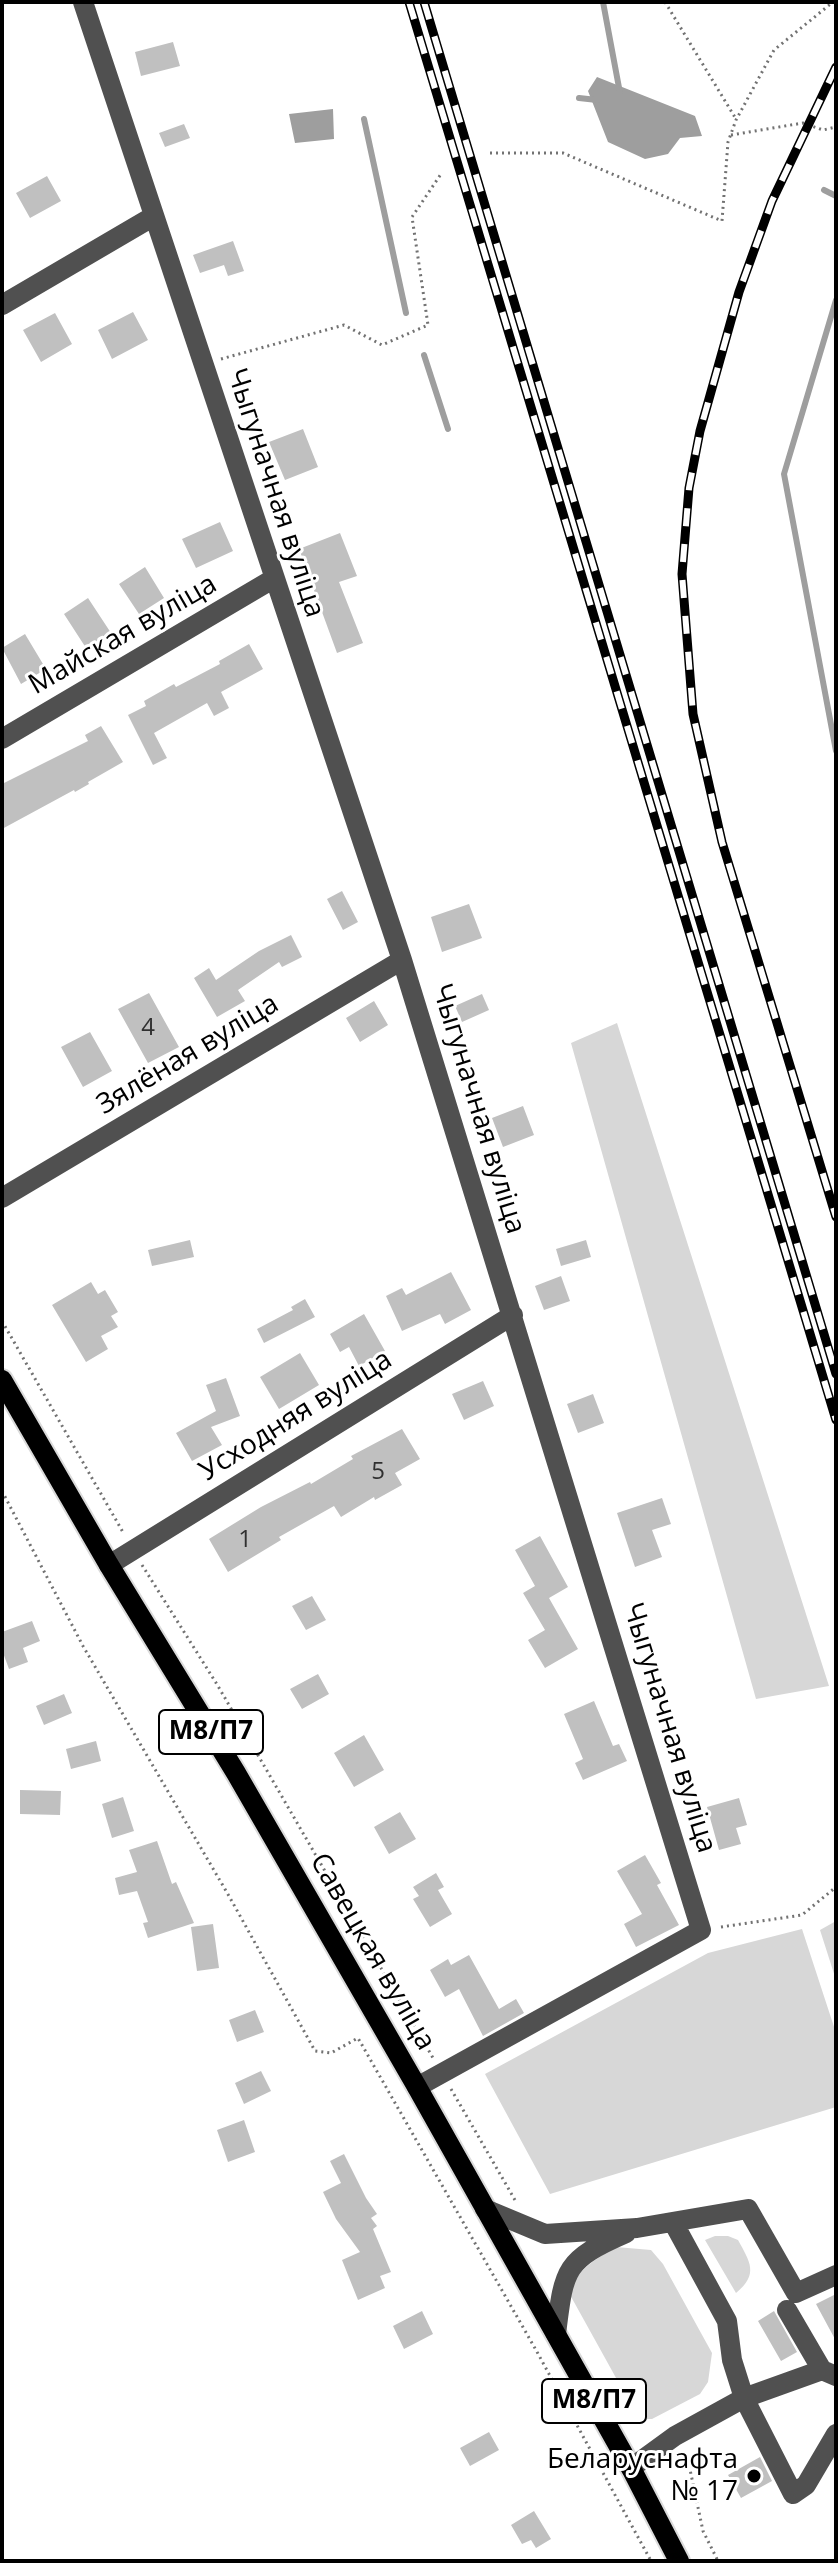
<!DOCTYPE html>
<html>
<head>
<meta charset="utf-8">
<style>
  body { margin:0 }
  #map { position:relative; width:838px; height:2563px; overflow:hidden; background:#fff; font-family:"Open Sans",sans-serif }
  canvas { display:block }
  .frame { position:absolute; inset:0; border:4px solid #000; pointer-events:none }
</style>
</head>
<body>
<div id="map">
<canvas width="838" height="2563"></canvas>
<div class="frame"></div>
</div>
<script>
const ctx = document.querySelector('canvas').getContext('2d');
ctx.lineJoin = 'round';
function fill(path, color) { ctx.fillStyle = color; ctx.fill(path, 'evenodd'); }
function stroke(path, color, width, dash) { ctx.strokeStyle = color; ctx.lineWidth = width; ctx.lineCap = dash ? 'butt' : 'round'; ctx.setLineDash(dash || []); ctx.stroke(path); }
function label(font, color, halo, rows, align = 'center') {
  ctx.font = font + ' "Open Sans",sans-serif'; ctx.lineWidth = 6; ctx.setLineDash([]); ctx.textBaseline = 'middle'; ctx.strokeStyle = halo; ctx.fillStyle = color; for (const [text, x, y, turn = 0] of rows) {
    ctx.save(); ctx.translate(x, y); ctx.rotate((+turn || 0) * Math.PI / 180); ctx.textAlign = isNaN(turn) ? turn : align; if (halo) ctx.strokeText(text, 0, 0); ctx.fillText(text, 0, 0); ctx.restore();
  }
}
const green = new Path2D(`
  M617,1023L829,1686L756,1699L571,1043Z
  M836,1921V1980L820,1930Z
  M802,1929L836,2033V2107L550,2194L485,2074L708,1953Z
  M715,2236H728L738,2240C750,2262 759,2274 736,2293L705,2240Z
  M616,2247L651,2250L663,2264L712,2353L708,2382L700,2394L652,2419H644L636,2414L569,2293C578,2269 595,2259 616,2247Z`);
const water = new Path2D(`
  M597,77L695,116L702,136L680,138L668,154L645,159L608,142L588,91Z
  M333,109L334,139L295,143L289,114Z`);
const stream = new Path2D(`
  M603,2L620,93
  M579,98L597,100
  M364,119L406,313
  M824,190L836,196
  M836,300L784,474L836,751
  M424,355L448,429`);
const building = new Path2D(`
  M173,42L180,66L141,76L135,52Z
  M184,124L190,138L165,147L159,133Z
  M47,176L61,201L30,218L16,193Z
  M233,241L244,271L228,276L224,265L200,273L193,255Z
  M133,312L148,340L112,359L98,330Z
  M55,313L72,344L41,362L23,330Z
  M303,429L318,467L285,480L269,442Z
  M220,522L233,551L196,568L182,539Z
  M340,533L357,576L339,582L363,643L337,653L299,549Z
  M145,567L164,598L139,614L119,584Z
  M88,598L111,633L86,648L64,614Z
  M25,634L46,669L21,684L2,648Z
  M249,644L263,669L221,692L229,708L214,716L207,703L154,733L167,758L153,765L128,715L146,706L144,701L174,684L176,687L220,664L219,661Z
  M101,726L123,762L88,782L89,784L75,792L74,790L2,829V784L88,741L85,735Z
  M342,891L358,922L343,930L327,899Z
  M469,904L482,938L442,952L431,917Z
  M291,935L302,957L282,967L279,962L238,990L245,1001L217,1017L194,978L209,968L216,980L259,951Z
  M149,993L179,1047L148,1063L118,1009Z
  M482,994L489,1010L462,1022L455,1006Z
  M374,1001L388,1025L360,1042L346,1018Z
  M90,1032L112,1071L83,1087L61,1047Z
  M523,1106L534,1135L503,1147L492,1118Z
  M190,1240L194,1257L152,1266L148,1250Z
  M586,1240L591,1257L561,1266L556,1249Z
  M451,1272L471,1310L445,1324L440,1314L402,1331L386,1296L402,1288L406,1295Z
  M561,1276L570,1301L544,1310L535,1286Z
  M91,1282L98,1294L105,1290L118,1312L111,1316L118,1327L101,1336L108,1349L86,1362L52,1305Z
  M305,1299L315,1317L264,1343L257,1329L293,1310L291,1307Z
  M364,1314L385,1351L359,1366L349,1347L340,1352L330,1334Z
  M300,1353L319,1385L279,1409L260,1377Z
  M226,1378L240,1416L211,1427L222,1445L192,1461L176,1433L216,1411L206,1385Z
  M483,1381L494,1406L464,1420L452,1394Z
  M593,1394L604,1423L578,1433L567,1404Z
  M402,1429L420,1459L395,1473L402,1485L375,1500L374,1497L341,1517L334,1506L279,1537L281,1540L228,1572L209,1539L261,1507L310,1482L311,1484L353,1459L351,1456Z
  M662,1498L671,1524L652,1530L662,1557L635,1567L617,1513Z
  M540,1536L568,1587L549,1598L578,1649L545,1668L528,1640L545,1630L523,1593L535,1586L515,1550Z
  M312,1596L326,1620L306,1630L292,1606Z
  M32,1621L40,1641L23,1648L28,1662L9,1669L2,1650V1632Z
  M318,1674L329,1694L302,1709L290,1689Z
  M64,1694L72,1713L44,1725L36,1706Z
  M594,1701L613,1746L619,1744L627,1761L583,1780L575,1763L583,1759L564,1714Z
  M364,1735L384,1770L354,1787L334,1753Z
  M96,1741L101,1761L71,1769L66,1749Z
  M20,1790L61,1791L60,1815L20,1814Z
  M123,1797L134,1831L112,1838L102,1804Z
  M739,1798L747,1825L736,1828L741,1844L719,1850L707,1807Z
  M400,1812L416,1839L389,1854L374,1827Z
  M157,1841L172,1884L176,1882L194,1923L148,1938L143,1923L148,1922L137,1891L119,1895L115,1878L137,1872L129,1850Z
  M645,1855L661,1883L657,1885L679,1925L636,1947L624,1924L642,1914L617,1871Z
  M436,1873L444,1887L438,1890L452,1914L430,1927L413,1899L419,1896L413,1887Z
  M213,1924L219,1968L197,1971L191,1927Z
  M469,1955L499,2009L516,1999L524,2013L483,2036L459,1989L445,1997L430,1970L448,1959L451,1965Z
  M255,2010L264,2032L237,2042L229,2020Z
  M261,2071L271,2091L244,2104L235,2083Z
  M244,2120L255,2152L228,2162L217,2130Z
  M344,2154L366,2198L377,2214L371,2218L377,2226L373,2229L391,2272L380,2276L385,2288L358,2300L342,2260L360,2252L336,2219L323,2192L341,2183L330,2161Z
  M836,2294V2341L816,2304Z
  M422,2311L433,2334L404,2349L393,2326Z
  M774,2311L797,2352L781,2361L758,2321Z
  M489,2432L499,2450L470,2466L460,2448Z
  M760,2457L772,2481L741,2498L728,2475Z
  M534,2511L551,2539L536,2548L531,2540L522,2544L511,2525Z`);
const path = new Path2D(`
  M665,2L736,119
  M731,135L803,123L823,130L836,127
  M490,153H563L722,221L728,142L736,120L774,50L833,2
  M221,359L344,325L382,345L428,325L412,217L441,174
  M2,1321L124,1534
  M2,1491L83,1646L229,1896L315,2051L331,2053L358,2038L536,2350L651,2561
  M142,1565L218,1686L433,2058
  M721,1927L802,1915L836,1887
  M451,2089L515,2200
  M688,2460L703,2531L718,2561`);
const minor = new Path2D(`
  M83,2L402,960L701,1930L417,2087
  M2,305L154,216
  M2,739L273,579
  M2,1198L402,960
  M109,1565L513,1315
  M485,2209L545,2234L637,2228L748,2209L796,2293L836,2275
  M787,2310L822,2370
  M556,2334C564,2269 564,2260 626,2233
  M836,2376L822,2370L744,2398L793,2494L806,2485L836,2434
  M631,2468L675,2436L744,2398L732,2360L727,2321L673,2222`);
const major = new Path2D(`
  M2,1380L109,1565L236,1773L417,2087L631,2468L679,2561`);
const rail = new Path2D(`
  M409,2L836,1420
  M424,2L836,1374
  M836,67L772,201L739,292L700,431L689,488L682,574L693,714L722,842L836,1217`);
const markers = [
  [754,2476,8,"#000"]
];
const numberNames = [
  ["4",148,1028],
  ["5",378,1472],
  ["1",245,1540]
];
const shields = [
  [211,1732,104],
  [594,2401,104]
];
const shieldNames = [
  ["М8/П7",211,1732],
  ["М8/П7",594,2401]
];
const streetNames = [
  ["Чыгуначная вуліца",275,493,72],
  ["Майская вуліца",123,635,-30],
  ["Зялёная вуліца",188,1055,-31],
  ["Чыгуначная вуліца",478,1109,73],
  ["Усходняя вуліца",296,1416,-32],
  ["Чыгуначная вуліца",669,1728,73],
  ["Савецкая вуліца",372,1952,60]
];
const poiNames = [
  ["Беларуснафта",738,2460],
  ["№ 17",738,2492]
];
fill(green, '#d7d7d7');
fill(water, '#9e9e9e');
stroke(stream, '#9e9e9e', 6);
fill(building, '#c0c0c0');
stroke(major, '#dbdbdb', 24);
stroke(path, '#727272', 3, [2, 4]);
stroke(minor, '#505050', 20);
stroke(major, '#000', 20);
stroke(rail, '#000', 9);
stroke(rail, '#fff', 6, [18]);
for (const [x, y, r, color] of markers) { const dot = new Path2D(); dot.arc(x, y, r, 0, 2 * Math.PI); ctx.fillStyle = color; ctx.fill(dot); stroke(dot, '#fff', 3); }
label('24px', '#303030', null, numberNames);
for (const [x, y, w] of shields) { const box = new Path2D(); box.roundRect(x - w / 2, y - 22, w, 44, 6); ctx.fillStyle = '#fff'; ctx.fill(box); stroke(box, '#000', 2); }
label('bold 26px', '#000', null, shieldNames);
label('28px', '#000', '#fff', streetNames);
label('28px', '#000', '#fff', poiNames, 'right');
</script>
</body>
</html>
